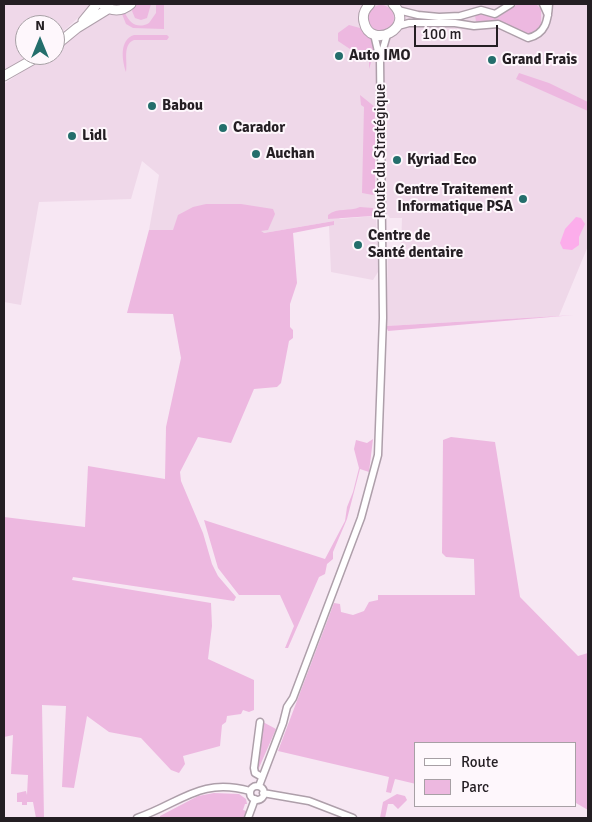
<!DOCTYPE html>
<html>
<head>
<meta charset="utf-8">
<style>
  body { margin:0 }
  #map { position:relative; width:592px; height:822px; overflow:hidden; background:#f7e7f3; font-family:Signika,sans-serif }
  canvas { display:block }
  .frame { position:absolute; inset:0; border:5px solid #241e23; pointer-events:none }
  .legend { position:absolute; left:414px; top:742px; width:162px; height:65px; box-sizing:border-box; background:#fef7fc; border:1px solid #a7a0a5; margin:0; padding:6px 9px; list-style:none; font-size:15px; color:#241e23 }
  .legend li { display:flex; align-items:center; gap:10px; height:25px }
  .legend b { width:25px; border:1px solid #a7a0a5 }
  .north { position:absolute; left:15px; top:15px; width:50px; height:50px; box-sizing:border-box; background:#fef7fc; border:1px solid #a7a0a5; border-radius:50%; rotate:0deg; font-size:14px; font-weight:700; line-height:20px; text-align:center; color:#241e23 }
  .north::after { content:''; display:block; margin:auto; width:18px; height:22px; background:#246e6c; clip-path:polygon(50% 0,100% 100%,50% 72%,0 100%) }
  .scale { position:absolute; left:414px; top:25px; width:84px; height:22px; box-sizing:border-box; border:2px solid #241e23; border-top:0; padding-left:6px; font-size:15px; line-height:18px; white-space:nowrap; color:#241e23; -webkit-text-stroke:4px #fef7fc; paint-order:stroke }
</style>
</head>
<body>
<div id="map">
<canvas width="592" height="822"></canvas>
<div class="frame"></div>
<ul class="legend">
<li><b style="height:6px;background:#fff"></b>Route</li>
<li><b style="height:14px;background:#edb8e0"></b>Parc</li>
</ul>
<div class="north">N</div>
<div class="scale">100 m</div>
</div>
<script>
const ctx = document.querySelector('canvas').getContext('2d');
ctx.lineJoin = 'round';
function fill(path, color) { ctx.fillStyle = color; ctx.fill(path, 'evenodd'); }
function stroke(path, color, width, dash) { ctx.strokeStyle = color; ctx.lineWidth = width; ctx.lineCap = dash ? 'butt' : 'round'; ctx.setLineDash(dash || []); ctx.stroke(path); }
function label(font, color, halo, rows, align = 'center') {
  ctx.font = font + ' Signika,sans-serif'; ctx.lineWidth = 4; ctx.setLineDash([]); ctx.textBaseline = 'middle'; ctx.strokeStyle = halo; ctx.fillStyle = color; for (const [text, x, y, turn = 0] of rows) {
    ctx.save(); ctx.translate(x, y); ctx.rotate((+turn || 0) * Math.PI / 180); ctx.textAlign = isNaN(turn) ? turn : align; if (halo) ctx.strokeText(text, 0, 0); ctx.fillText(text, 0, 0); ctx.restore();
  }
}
const built = new Path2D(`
  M4,4H588V246L559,316L386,326L388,249L392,246L401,249L402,218H390L385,211L354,210L339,219L376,216L378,272L373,280L331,272L329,226L334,225V221L264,233L149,230L159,175L142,161L131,199L39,202L21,305L4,302V84L47,55H55V50L87,26L92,5L55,39V25H25V55H34L4,71Z`);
const green = new Path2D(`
  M134,4H151L147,18L141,20L135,18L132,11Z
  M156,4H164V29L133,28L126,24L122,14L125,13C130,24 138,29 149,23L156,13Z
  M518,4H536L541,9V26L532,34C513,35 500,11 481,24L476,22L475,15L478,13L497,18Z
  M368 18a13 13 0 1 1 26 0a13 13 0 1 1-26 0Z
  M349,25L360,28L373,40L374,53L369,69V57L356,53L338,41V33Z
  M134,35H167L169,37L167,40H134C122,45 128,61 126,72C122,60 119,40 134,35Z
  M519,73L549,83L588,102V111L516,79Z
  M360,95L375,107V193L373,195L362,193L364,107L361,105Z
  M206,204H241L273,209L275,214L268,230L261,231L264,233L334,221V225L293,233L297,283L290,304V327L293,330V338L289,341L281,383L277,387L254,389L231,443L198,437L180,472L181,481L203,533L212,564L218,576L236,597L234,601L73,577L72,580L211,603L212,626L208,659L254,680V710L249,712L243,710L241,714L227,716L226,722L222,725L220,746L183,756L185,764L179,773L171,770L141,738L109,732L87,716L74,788L62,787L66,706L42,705L44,818H36L33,802H27V805H22V802H17V793L26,791L27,795L28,775L11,774L13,735L4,737V517L85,527L88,466L165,479L166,427L181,358L173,314L127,313L149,230H173L178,215L193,207Z
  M360,207L373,208L372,216L328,219V215C338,207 349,212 360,207Z
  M574,315L388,331L386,326L559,316Z
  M451,437L495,442L520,597L578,656L588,653V810L576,803V743H416V784L395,779L391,793L386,792L389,777L278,751L334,603L340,604L341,612L353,615L364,611L369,602L378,600V595H475L474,559L446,557L442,553L443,440Z
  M373,439L369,472L360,469L347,519L333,552V559L327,564L325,574L319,577L288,648H285L294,626L280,595H239L218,568L204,520L325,559L345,521L347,507L353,492L359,468L354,449L356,440L367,443Z
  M263,722L276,729L258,770L257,767Z
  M214,793L239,794L246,799L247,804H245L243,810L247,811L244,818H160V816L198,796Z
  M397,794L405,796L407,800L398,809L393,804H388L385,818H380L383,802Z`);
const water = new Path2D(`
  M576,217L581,218L585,224L579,237V245L572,250L563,249L560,243L565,229Z`);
const minor = new Path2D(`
  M543,4L548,15
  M398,10L418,15L439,17L460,16L481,10L495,14L511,4
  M398,26L409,23H455L474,26L498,24L528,38C546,34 548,20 549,4
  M380,59L387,35
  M260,722L254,768L255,773L262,777
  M259,786L283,723L287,707L293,698L361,518L378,455L383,318L380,60L374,34
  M250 793a7 7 0 1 1 14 0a7 7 0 1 1-14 0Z
  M263,793L309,801L353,818
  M137,818C181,803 200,777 250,791
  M248,818L255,799`);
const major = new Path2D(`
  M102,4C111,12 122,12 131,4
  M370,4C365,9 362,14 364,22C370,51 417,28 393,4
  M83,21L97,4
  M55,46L77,28L108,9
  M4,76L41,55`);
const markers = [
  [339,56,5,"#246e6c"],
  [492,60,5,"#246e6c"],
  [152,106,5,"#246e6c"],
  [223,128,5,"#246e6c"],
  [72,136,5,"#246e6c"],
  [256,154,5,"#246e6c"],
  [397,160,5,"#246e6c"],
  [523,199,5,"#246e6c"],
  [358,245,5,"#246e6c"]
];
const poiNames = [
  ["Auto IMO",349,56],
  ["Grand Frais",502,60],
  ["Babou",162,106],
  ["Carador",233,128],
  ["Lidl",82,136],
  ["Auchan",266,154],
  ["Kyriad Eco",407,160],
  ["Centre Traitement",513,190,"right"],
  ["Informatique PSA",513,207,"right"],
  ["Centre de",368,236],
  ["Santé dentaire",368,253]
];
const streetNames = [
  ["Route du Stratégique",381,151,-90]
];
fill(built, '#efd8e9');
fill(green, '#edb8e0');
fill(water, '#fcadeb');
stroke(minor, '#ae9faa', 9);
stroke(major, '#ae9faa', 11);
stroke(minor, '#fff', 6);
stroke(major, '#fff', 9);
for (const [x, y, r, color] of markers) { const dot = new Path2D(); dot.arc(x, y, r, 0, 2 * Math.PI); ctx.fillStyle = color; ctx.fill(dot); stroke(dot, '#fef7fc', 2); }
label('bold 15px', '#241e23', '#fef7fc', poiNames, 'left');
label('15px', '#241e23', '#fef7fc', streetNames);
</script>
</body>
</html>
